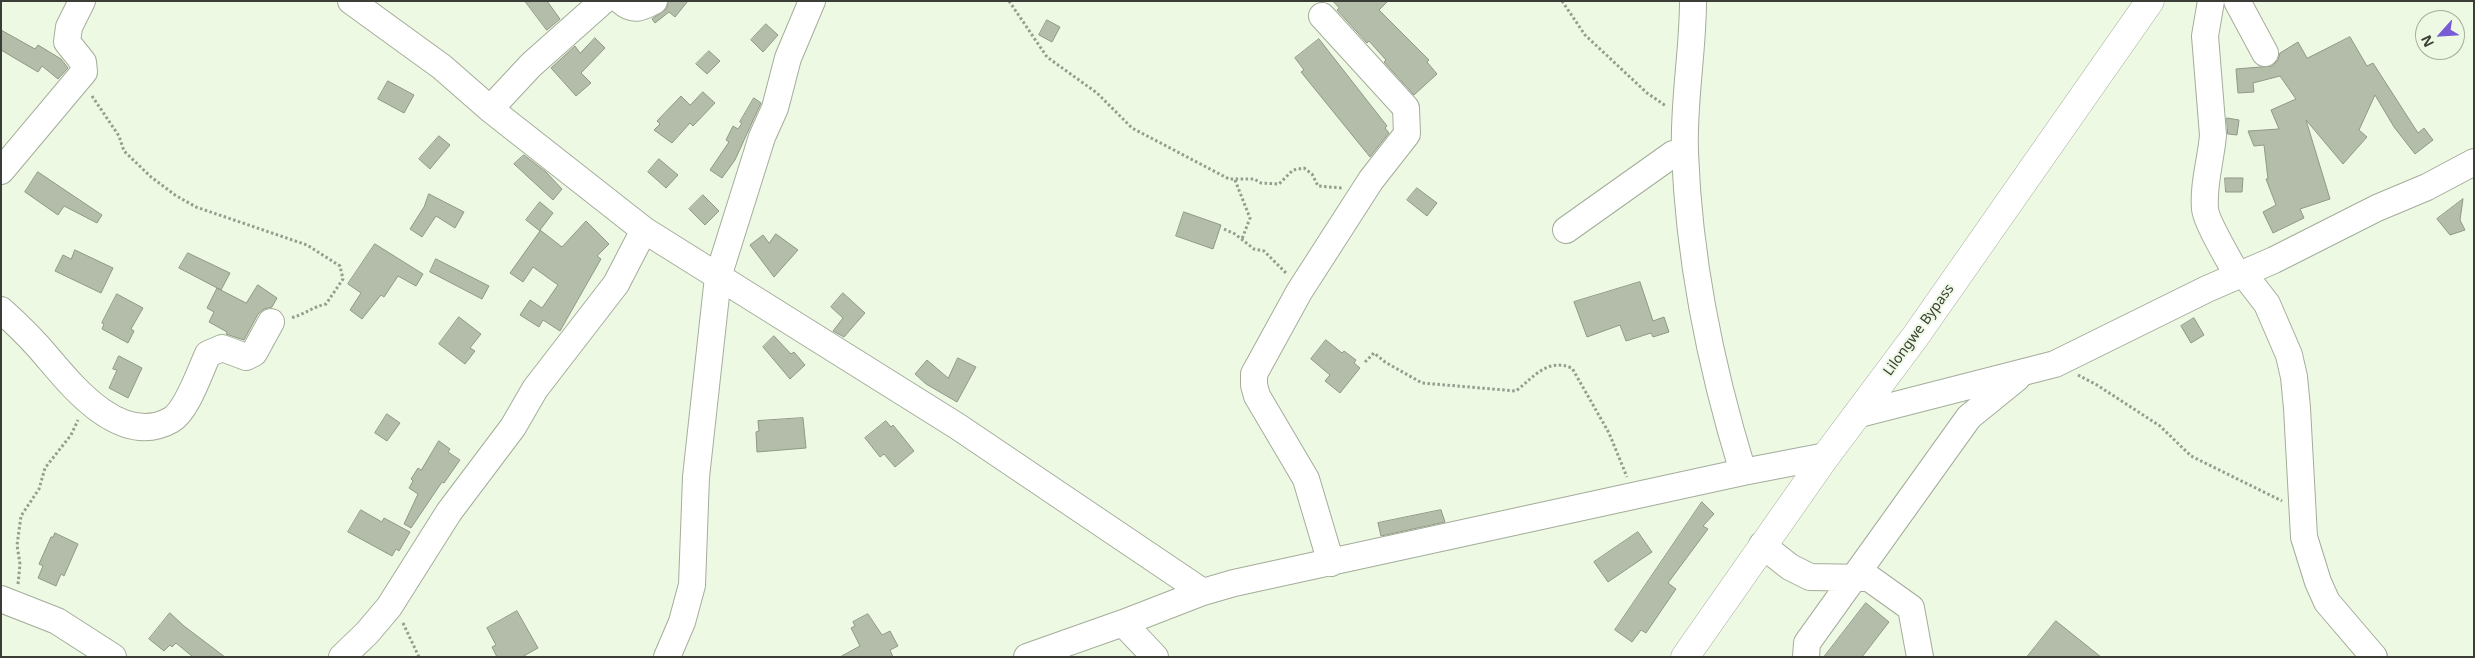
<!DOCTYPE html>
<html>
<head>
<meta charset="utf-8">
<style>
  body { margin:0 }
  #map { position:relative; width:2475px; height:658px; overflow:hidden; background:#eef9e4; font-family:"Noto Sans",sans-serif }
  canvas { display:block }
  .frame { position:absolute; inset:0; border:2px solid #3a3e36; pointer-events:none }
  .north { position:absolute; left:2415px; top:10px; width:50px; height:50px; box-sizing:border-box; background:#eef9e4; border:1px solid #a6ae9e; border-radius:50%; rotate:244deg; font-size:14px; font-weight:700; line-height:20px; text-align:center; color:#3a3e36 }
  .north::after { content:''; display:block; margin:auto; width:18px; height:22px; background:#785cd7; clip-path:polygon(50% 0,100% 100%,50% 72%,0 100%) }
</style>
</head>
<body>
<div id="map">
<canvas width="2475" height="658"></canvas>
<div class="frame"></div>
<div class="north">N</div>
</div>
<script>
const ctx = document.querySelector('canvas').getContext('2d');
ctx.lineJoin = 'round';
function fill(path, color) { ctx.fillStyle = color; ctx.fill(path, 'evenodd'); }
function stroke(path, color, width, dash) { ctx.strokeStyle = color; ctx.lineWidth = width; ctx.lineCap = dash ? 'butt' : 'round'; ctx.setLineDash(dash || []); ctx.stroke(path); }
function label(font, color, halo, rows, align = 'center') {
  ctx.font = font + ' "Noto Sans",sans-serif'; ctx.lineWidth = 4; ctx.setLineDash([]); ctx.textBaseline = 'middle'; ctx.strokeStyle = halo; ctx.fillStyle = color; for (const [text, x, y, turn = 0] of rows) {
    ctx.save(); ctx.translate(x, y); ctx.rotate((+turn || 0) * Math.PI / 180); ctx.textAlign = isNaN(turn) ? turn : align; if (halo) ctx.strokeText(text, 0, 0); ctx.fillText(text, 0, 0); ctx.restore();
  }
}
const building = new Path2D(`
  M525,1H547L560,19L547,30Z
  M669,1H688L675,17L669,12L655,23L652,19L666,9Z
  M1333,1H1388L1379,10L1429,60L1427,62L1437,74L1414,95L1384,62L1386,60L1369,41L1367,43L1337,10L1339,8Z
  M1047,20L1060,27L1052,42L1039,35Z
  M766,24L778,35L763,52L751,40Z
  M1,30L35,49L38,45L61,59L68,68L58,79L42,66L38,72L1,50Z
  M2350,37L2367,66L2373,63L2418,133L2424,128L2433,140L2415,154L2394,127L2375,95L2359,130L2367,137L2343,164L2306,120L2330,199L2300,209L2304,218L2273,233L2263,212L2276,205L2266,179H2268L2264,145L2254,146L2248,131L2279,129L2271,110L2296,99L2280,76L2253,83L2254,92L2238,93L2236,69L2272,66L2278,60L2280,53L2298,42L2307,58Z
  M595,38L605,48L581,73L591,83L576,96L551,68L575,46L580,53Z
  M1319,39L1387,126L1385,128L1389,133L1370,157L1301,72L1304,70L1295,58Z
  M709,51L720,61L707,74L696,64Z
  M388,81L414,95L404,113L378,99Z
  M703,92L715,103L693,126L690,123L672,143L654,130L660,124L657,121L681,96L690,105Z
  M754,98L761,103L735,160L722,178L710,170L729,142L726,140L733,126L738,129L742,123L740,122Z
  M2227,118L2239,120L2237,135L2228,134Z
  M439,136L450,145L430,169L419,159Z
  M524,155L546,172L562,189L553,200L514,164Z
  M659,159L678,175L666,188L648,172Z
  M38,172L102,215L97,223L64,206L58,215L25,192Z
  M2225,178H2243L2242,192H2226Z
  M1417,188L1437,203L1427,216L1407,200Z
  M429,194L464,212L455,228L436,216L422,237L410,229L424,207Z
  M703,195L719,211L705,225L689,209Z
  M2463,199L2460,220L2465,230L2450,235L2437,219Z
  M540,202L553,213L540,230L562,247L586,221L609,244L597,256L601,259L560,331L543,320L539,327L520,315L530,300L542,308L558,285L533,267L523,282L510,273L540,231L526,220Z
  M1184,212L1221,225L1213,249L1176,236Z
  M776,234L798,250L774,277L750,245L763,235L769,243Z
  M375,244L423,274L416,286L398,276L384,297L381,295L362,319L350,310L361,293L348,284Z
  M75,250L113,268L101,293L55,271L63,255L71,259Z
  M188,253L230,273L221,290L179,268Z
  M436,259L489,286L482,299L430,272Z
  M1640,282L1653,321L1664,317L1669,332L1653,337L1651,333L1626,341L1620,325L1587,337L1574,302Z
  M258,285L277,298L272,307L264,309L258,314L244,340L226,334L227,332L209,322L214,312L207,308L217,288L246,303Z
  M843,293L865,313L844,337L833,331L843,318L831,307Z
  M117,294L143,308L131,329L134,331L128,343L102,329L104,324L102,323Z
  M459,317L481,334L470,348L475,351L465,364L439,344Z
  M2194,318L2204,335L2191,343L2181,326Z
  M774,336L791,354L794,352L805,365L790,379L763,347Z
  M1326,340L1342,353L1344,351L1356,360L1354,363L1360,368L1340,393L1325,381L1330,375L1311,359Z
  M119,356L142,368L128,398L109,388L117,370L113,369Z
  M958,358L976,367L957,402L926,384L915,374L927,360L948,378Z
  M387,414L400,423L387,441L375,433Z
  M803,418L806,448L757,452L756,432L759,431L758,421Z
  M886,421L891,427L893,425L914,451L895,467L884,454L880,457L865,438Z
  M439,441L450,449L448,452L460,460L444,483L442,482L411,528L404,524L418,494L409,488L413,481L411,479L418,468L421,470Z
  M1702,502L1714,514L1703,526L1708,529L1668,583L1676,589L1646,633L1641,630L1632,642L1615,630Z
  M361,510L382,522L384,518L410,532L399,551L396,549L392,556L348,532Z
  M1441,510L1445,522L1381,536L1378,523Z
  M1638,532L1652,552L1608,582L1594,562Z
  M55,533L78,544L64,576L61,574L56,586L38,578L43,566L39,564L51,537H53Z
  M1866,603L1889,622L1862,657H1824Z
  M517,611L538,648L522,657H497L492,647L496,645L487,628Z
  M170,613L184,626L225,657H193L176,643L172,647L170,645L164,651L149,639Z
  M868,614L882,635L890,631L898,646L890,650L893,657H840L860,646L851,628L855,626L853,622Z
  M2056,621L2101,657H2027Z`);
const path = new Path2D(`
  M1009,1L1047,57L1097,93L1132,128L1229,179H1254L1261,183L1279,184L1293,170L1304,168L1312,174L1318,186L1342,188
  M1562,1L1585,35L1647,93L1666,106
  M92,96L119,136L124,151L151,177L175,195L196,207L307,245L340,266L343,279L326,304C312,307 304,315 290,318
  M1235,180L1250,218L1242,239
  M1224,229L1235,234L1254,249L1264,251L1286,273
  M1365,362L1374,353L1385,362L1422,383L1516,391C1535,376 1547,358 1572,368L1609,433L1627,477
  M2078,375L2097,385L2160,426L2191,456L2282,501
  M18,584L20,564L17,545L21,516L39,489L45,468L71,435L78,420
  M403,623L419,657`);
const minor = new Path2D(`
  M351,1L442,67L490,109L644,230L957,426L1203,592
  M621,1C633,12 641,8 654,1
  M1693,1C1693,52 1683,102 1685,153C1689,261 1711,368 1743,472
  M2211,1L2205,36L2213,135C2211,160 2203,183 2205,209C2206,222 2230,261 2237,275
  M2237,1L2265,53
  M1322,16L1406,108L1407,134L1371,180L1299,292L1254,374V385L1257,396L1306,479L1331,563
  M490,109L531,65L603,1
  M1,171L84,72L83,62L67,42L69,27L82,1
  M1566,230L1673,154L1685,152
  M2243,273L2267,304L2289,355L2294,377L2297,408L2304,537L2318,582L2327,602L2374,657
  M1,310C18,325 35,342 49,359C76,391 123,447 171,420C187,411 200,371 208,354L222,348L246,357L254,353L271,322
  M1856,415L2055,364L2207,289L2274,260L2377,208L2427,187L2474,162
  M1762,545L1790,567L1810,577L1869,578L1911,608L1920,657
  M1,599L57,621L113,657
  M1123,623L1155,657
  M342,657L367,633L389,607L449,512L513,427L535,389L616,284L644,230
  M667,657L682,622L692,585L696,477L718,277L762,137L775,108L788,58L812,1
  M1027,657L1123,623L1203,592L1234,583L1743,472L1826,456
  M1806,657L1807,643L1969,417L2017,378`);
const major = new Path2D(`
  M1685,657L1826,456L1915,337L2150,1`);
const streetNames = [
  ["Lilongwe Bypass",1919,330,-54]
];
fill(building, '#b3bda9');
stroke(building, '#8f9986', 1);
stroke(minor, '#a3ad9a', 28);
stroke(major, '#a3ad9a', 29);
stroke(path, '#959d8e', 3, [2.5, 2.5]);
stroke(minor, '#fff', 26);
stroke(major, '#fff', 28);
label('14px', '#3a3e36', '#eef9e4', streetNames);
</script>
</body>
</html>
